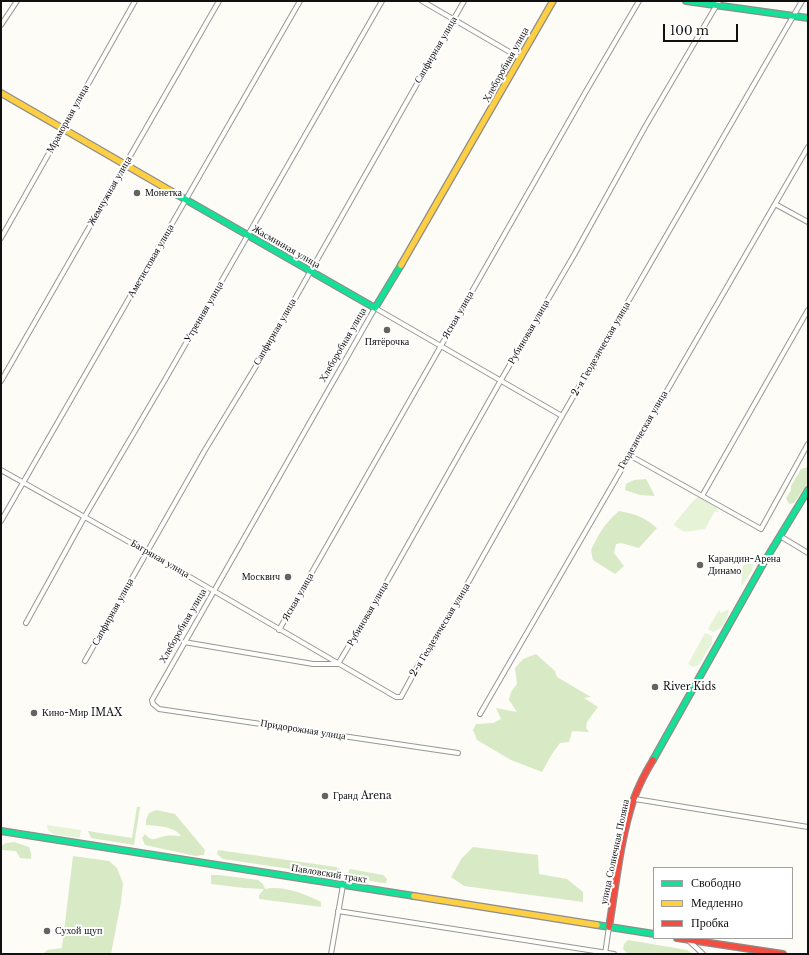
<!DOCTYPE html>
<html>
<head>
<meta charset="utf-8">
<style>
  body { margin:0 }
  #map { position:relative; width:809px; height:955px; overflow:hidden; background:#fdfcf7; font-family:"Libre Baskerville",serif }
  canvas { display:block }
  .frame { position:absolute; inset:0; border:2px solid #111; pointer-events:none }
  .legend { position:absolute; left:653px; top:867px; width:140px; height:72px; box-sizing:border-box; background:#fff; border:1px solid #a0a0a0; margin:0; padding:5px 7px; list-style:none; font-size:12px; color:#111 }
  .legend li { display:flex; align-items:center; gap:8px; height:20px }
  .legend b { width:20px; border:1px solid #a0a0a0 }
  .scale { position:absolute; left:663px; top:24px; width:75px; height:18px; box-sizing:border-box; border:2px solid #111; border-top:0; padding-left:5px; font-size:12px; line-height:14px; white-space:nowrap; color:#111; -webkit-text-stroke:3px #fff; paint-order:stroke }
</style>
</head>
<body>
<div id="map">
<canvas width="809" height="955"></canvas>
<div class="frame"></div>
<ul class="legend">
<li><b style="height:5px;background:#16e098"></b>Свободно</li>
<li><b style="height:5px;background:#ffcf43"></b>Медленно</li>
<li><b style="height:5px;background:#f24e42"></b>Пробка</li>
</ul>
<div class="scale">100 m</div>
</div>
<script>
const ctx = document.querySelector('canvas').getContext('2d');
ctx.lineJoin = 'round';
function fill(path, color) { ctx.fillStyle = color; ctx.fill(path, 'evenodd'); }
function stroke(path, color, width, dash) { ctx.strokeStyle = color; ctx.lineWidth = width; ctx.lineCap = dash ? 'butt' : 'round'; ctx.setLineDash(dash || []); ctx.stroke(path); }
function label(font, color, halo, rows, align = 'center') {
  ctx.font = font + ' "Libre Baskerville",serif'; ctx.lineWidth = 4; ctx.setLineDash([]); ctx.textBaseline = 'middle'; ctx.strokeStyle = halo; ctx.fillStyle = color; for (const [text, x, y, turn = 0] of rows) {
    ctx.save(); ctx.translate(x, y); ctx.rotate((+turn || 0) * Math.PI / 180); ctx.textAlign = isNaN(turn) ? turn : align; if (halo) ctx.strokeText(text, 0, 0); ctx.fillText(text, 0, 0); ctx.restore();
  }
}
const green = new Path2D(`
  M698,497L717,508L718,513L715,511L705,529L685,532L675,526L674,524L693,501Z
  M747,560L753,565L752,571L741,587L742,576L739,574Z
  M729,609C728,618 723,630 713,632L708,629L719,610L721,613Z
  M705,633L712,636V643L699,665L693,667L688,664Z
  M47,825L81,830L80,836L79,838L53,834L48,830Z`);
const forest = new Path2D(`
  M808,467V483L794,503L789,504L786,498L791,490V486L801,469Z
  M646,479L655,496L640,495L625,490L626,484L634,480Z
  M619,511C636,514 644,517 657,528L639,548L621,543L616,544L614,553L624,566L615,574L593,560L591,550C599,533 605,523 619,511Z
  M536,654L555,671L557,677L591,697L584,698L598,707L587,722L586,728L589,732L572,731L569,742L560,743L552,754L542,772L511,760L477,740L473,730L476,724L493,723L501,719L496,708L517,712L509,700L511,692L517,684L515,668L523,659Z
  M137,807H140L134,845L91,838L88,831L132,838Z
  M156,810L175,814L205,850L204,855L195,856L145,845L142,838L145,834C153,843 155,838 165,836C170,835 176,836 181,836C174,826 158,826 146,825V820L149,813Z
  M14,842L29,847L31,853V859L20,858L16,851L2,850L1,846L6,843Z
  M473,847L538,855L539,874L567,879L583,892V902L464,886L451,877L462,858Z
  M218,850L336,867L340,869L337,873L331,875L223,859L217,854Z
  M73,856L109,861L117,868L123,883L121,902L111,954H43L47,950L62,948Z
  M350,869L383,875L387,879L386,883H382L351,877L348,873Z
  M211,875H219L258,880L263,884L265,889C282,885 306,894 321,902V907L259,899V895L264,889L244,888L211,884Z
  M628,940L687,950L693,954L627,953L623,949L624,944Z`);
const street = new Path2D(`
  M422,1L520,58
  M1,25L17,1
  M775,204L808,222
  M1,238L135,1
  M1,381L219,1
  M629,455L761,529L808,444
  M1,470L147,552L396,697H401L420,662L429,652L562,416L802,1
  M702,496L808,310
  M1,521L300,1
  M780,536L808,553
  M26,623L85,516L166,378L382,1
  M279,630L585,93L639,1
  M184,642L313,664H338L384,587L501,380L574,255L645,127L719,1
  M85,661L205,450L267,348L464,1
  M480,714L808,147
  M458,753L159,709L153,704L152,700L375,308L562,416
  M635,799L808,827
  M338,911L614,954
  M688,940L703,954
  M331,954L343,885
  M605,954L609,927`);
const fast = new Path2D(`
  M686,1L808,18
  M176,194L375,308L401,265
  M653,760L763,564L808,490
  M1,831L414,896
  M597,925L654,934`);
const slow = new Path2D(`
  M1,93L176,194
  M401,265L553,1
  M414,896L597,925`);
const jam = new Path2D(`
  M609,927C616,885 620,841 633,801C638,787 645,773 653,760
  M677,938L783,954`);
const markers = [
  [137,193,4,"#646362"],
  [387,330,4,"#646362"],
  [700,565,4,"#646362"],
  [288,577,4,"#646362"],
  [655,687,4,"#646362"],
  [34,713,4,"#646362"],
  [325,796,4,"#646362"],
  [47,931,4,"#646362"]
];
const streetNames = [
  ["Сапфирная улица",436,50,-60],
  ["Хлеборобная улица",506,65,-61],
  ["Мраморная улица",68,119,-61],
  ["Жемчужная улица",110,191,-60],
  ["Жасминная улица",286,247,30],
  ["Аметистовая улица",151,261,-60],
  ["Утренняя улица",204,312,-60],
  ["Ясная улица",458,315,-60],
  ["Сапфирная улица",275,332,-60],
  ["Рубиновая улица",529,332,-60],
  ["Хлеборобная улица",343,345,-60],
  ["2-я Геодезическая улица",601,349,-60],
  ["Геодезическая улица",643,430,-60],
  ["Багряная улица",160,559,30],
  ["Ясная улица",298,597,-60],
  ["Сапфирная улица",113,612,-61],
  ["Рубиновая улица",368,614,-60],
  ["Хлеборобная улица",183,626,-60],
  ["2-я Геодезическая улица",440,630,-59],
  ["Придорожная улица",303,730,9],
  ["улица Солнечная Поляна",615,852,-78],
  ["Павловский тракт",329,874,9]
];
const poiNames = [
  ["Монетка",145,193],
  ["Пятёрочка",387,342,"center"],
  ["Карандин-Арена",708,559],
  ["Динамо",708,571],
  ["Москвич",280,577,"right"],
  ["River Kids",663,687],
  ["Кино-Мир IMAX",42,713],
  ["Гранд Arena",333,796],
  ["Сухой щуп",55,931]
];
fill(green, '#e7f3d7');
fill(forest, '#d8eac5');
stroke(street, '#979795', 6);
stroke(fast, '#8e8d8b', 8);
stroke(slow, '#8e8d8b', 8);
stroke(jam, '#8e8d8b', 8);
stroke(street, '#fffffe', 4);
stroke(fast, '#16e098', 5.5);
stroke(slow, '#ffcf43', 5.5);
stroke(jam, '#f24e42', 5.5);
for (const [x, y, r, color] of markers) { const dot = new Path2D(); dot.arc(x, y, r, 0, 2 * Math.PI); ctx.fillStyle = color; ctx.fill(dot); stroke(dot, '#fff', 1.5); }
label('10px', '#111', '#fff', streetNames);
label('10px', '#111', '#fff', poiNames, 'left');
</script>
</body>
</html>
